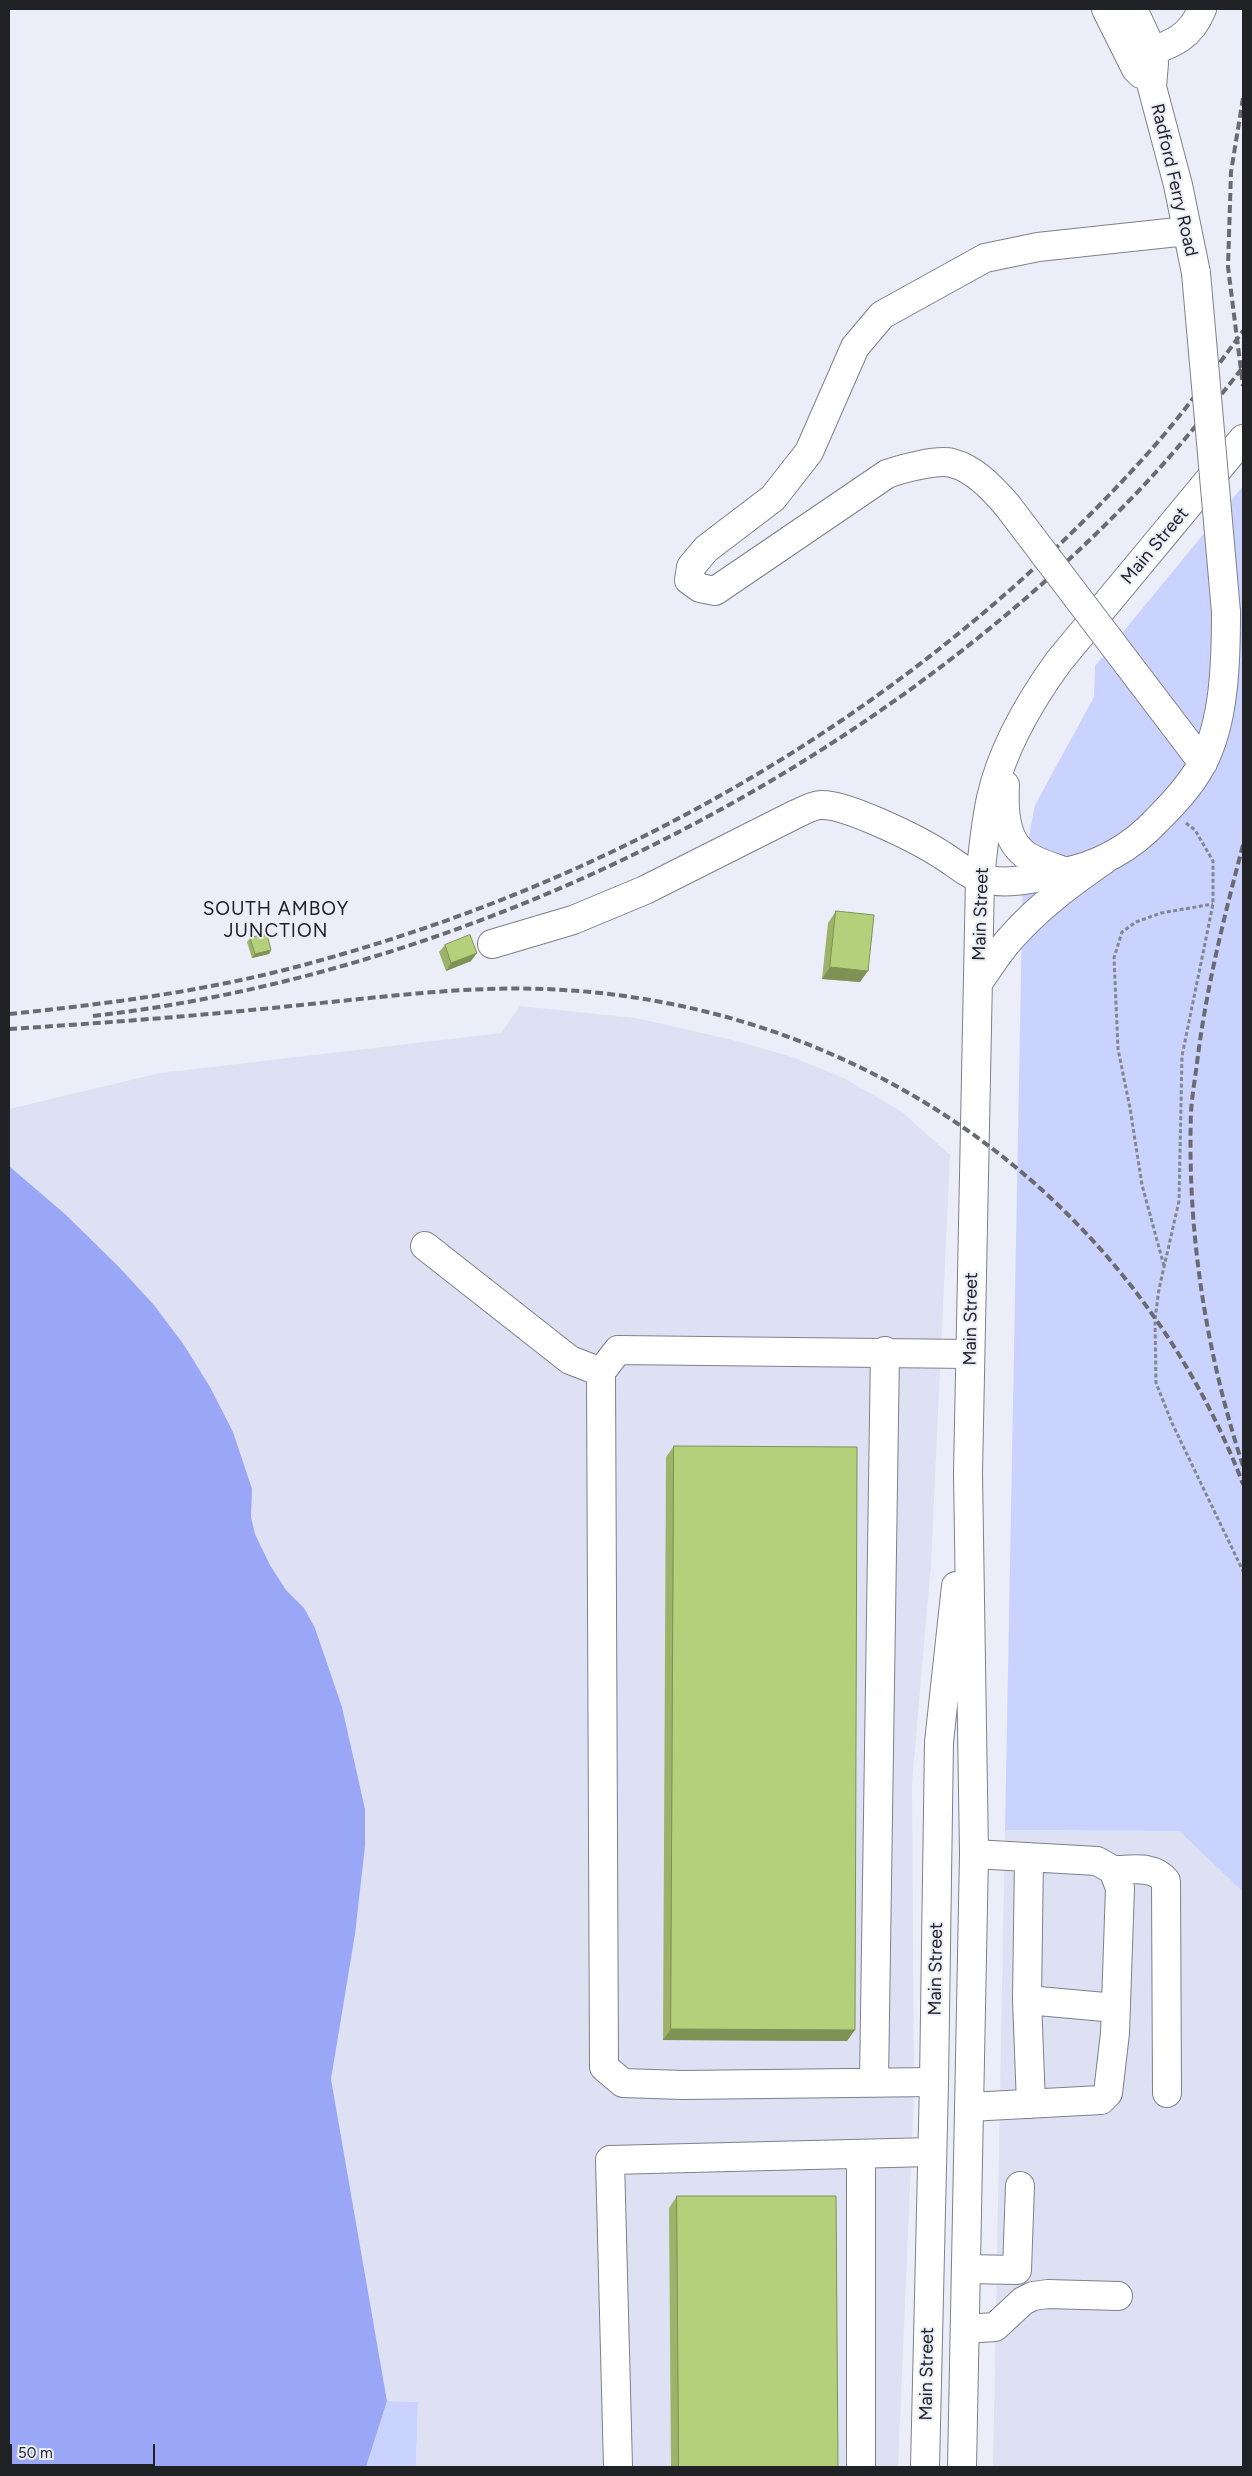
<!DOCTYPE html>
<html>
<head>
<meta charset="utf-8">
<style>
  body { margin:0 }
  #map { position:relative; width:1252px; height:2476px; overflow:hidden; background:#ebeef9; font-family:Figtree,sans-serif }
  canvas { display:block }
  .frame { position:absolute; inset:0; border:10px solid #212226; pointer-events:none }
  .scale { position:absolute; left:10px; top:2444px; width:145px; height:22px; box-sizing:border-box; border:2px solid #212226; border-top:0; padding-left:6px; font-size:15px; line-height:18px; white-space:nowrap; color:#212226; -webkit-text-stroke:4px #ebeef9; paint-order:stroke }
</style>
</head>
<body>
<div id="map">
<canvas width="1252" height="2476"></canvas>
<div class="frame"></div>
<div class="scale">50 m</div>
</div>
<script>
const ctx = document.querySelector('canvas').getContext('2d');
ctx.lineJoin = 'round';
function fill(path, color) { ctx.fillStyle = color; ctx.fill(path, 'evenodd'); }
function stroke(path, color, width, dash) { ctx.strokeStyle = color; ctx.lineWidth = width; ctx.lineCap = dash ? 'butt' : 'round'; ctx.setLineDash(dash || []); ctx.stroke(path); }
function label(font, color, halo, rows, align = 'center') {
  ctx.font = font + ' Figtree,sans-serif'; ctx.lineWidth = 4; ctx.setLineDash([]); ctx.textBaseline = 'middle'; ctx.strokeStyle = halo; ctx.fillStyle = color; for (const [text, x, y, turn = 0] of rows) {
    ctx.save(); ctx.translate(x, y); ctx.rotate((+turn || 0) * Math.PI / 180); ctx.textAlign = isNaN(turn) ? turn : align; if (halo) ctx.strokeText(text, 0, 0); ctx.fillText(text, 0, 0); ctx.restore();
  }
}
const built = new Path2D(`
  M520,1006L636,1018L737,1041L792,1057L844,1078L902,1112L950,1155L931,1564L912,1783L914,2095L898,2467H416L418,2402L387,2401L331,2079L365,1846V1809L342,1707L315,1628L304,1608L286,1590L270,1565L255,1534L251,1517V1489L233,1432L210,1387L184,1345L154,1305L119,1267L65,1214L9,1166V1109L160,1073L501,1033Z
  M1005,1830L1179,1831L1243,1892V2467H993Z`);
const green = new Path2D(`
  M1243,486V1892L1179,1831L1005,1830L1023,868L1035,805L1094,697L1095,666Z
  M387,2401L418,2402L416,2467H366Z`);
const water = new Path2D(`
  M9,1166L65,1214L119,1267L154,1305L184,1345L210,1387L233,1432L252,1489L251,1517L255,1534L270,1565L286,1590L304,1608L315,1628L342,1707L365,1809V1846L355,1934L331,2079L387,2401L366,2467H9Z`);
const path = new Path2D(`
  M1186,823L1195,830L1213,861V904L1182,1056L1179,1201L1159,1289L1155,1319L1156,1383L1172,1423L1243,1571
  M1164,1266L1142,1185L1130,1108L1118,1049L1114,958L1122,932L1136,922L1161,913L1213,904`);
const minor = new Path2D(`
  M1106,9L1136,69L1141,74
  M1133,9L1152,50L1154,63L1152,87L1178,185L1196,273
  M1131,59C1163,46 1188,44 1202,9
  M1007,505C992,488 975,469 952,463C938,459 901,469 887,474L715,591L700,588L689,580L691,567L706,549L773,498L809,452L855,347L882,315L985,258L1038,247L1187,231
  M1127,663L1203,763
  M492,944L573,920L645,890L796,814C803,811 813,805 821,805C847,804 919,840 942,855C954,862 968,875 981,878C1005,886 1036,878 1060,873C1098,866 1131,848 1157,820C1174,803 1191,785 1202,764C1225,722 1226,659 1226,612
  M425,1246L570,1360L601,1372
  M1029,1857L1027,2000L1031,2104
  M1113,1870C1132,1870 1154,1865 1166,1881L1167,2093
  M1027,2000L1116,2008
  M874,2081L885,1351
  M934,2082L683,2085L623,2083L604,2067L601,1372L618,1350L970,1354
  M969,2107L1101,2100L1108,2093L1115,2033L1120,1888L1113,1870L1097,1861L974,1854
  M966,2269L1017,2270L1020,2186
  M965,2329L995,2327L1023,2301L1033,2296L1048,2294L1118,2296
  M618,2467L610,2160L931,2152
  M861,2467V2154`);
const major = new Path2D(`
  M1005,785C1004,806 1004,835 1021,851C1032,862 1053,867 1067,872
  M979,982C989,967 999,951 1011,938C1038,907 1071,883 1104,860
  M925,2467L934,2082L939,1742L956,1586
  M962,2467L974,1854L968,1473L980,878C983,852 985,825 991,798C1002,749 1030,701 1059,661L1243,439`);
const rail = new Path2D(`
  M1243,98L1231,172L1228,267L1243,386
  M1243,845C1224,917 1206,989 1197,1063C1195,1079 1192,1096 1191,1112C1187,1233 1206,1352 1243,1466
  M9,1014C117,1003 221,989 325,959C641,871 930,697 1149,452C1183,414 1213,372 1243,331
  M93,1016C467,973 855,779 1119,511C1164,466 1204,417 1243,367
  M9,1029C103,1023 197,1016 291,1006C375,998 460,986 545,989C857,1001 1131,1192 1243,1484`);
const minorBridge = new Path2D(`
  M1196,273L1226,612
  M1007,505L1127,663`);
const wall = new Path2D(`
  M836,911L860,982L822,979L828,923Z
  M250,938L271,950L269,954L252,958L247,942Z
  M445,945L471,961L446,971L439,952Z
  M674,1446L847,2041L663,2040L666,1457Z
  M677,2196L838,2467H671L669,2208Z`);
const shadedWall = new Path2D(`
  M271,950L269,954L252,958L255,954Z
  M477,953L471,961L446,971L451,963Z
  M830,967L868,971L860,982L822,979Z
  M671,2029L855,2030L847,2041L663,2040Z`);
const building = new Path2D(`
  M836,911L874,915L868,971L830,967Z
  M267,934L271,950L255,954L250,938Z
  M470,935L477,953L451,963L445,945Z
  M674,1446L857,1447L855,2030L671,2029Z
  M677,2196H836L838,2467H679Z`);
const streetNames = [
  ["Radford Ferry Road",1174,180,77],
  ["Main Street",1155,546,-50],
  ["Main Street",981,914,-88],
  ["Main Street",971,1319,-89],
  ["Main Street",936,1969,-89],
  ["Main Street",927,2374,-89]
];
const neighbourhoodNames = [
  ["SOUTH AMBOY",276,909],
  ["JUNCTION",276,931]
];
fill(built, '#dde1f3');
fill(green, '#cad3fd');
fill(water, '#9aa7f6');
stroke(minor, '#7e808a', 30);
stroke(major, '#7e808a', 30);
stroke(path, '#85878e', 3, [4, 2.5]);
stroke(minor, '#fff', 28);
stroke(major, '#fff', 28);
stroke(rail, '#6a6b72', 4, [8, 4]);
stroke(minorBridge, '#7e808a', 30, []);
stroke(minorBridge, '#fff', 28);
fill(wall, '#9cb369');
fill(shadedWall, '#7f9255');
fill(building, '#b5d07a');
stroke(building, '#7f9255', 1);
label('18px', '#212226', '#ebeef9', streetNames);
ctx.letterSpacing = '1px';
label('19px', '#212226', '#ebeef9', neighbourhoodNames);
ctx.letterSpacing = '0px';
</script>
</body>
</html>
